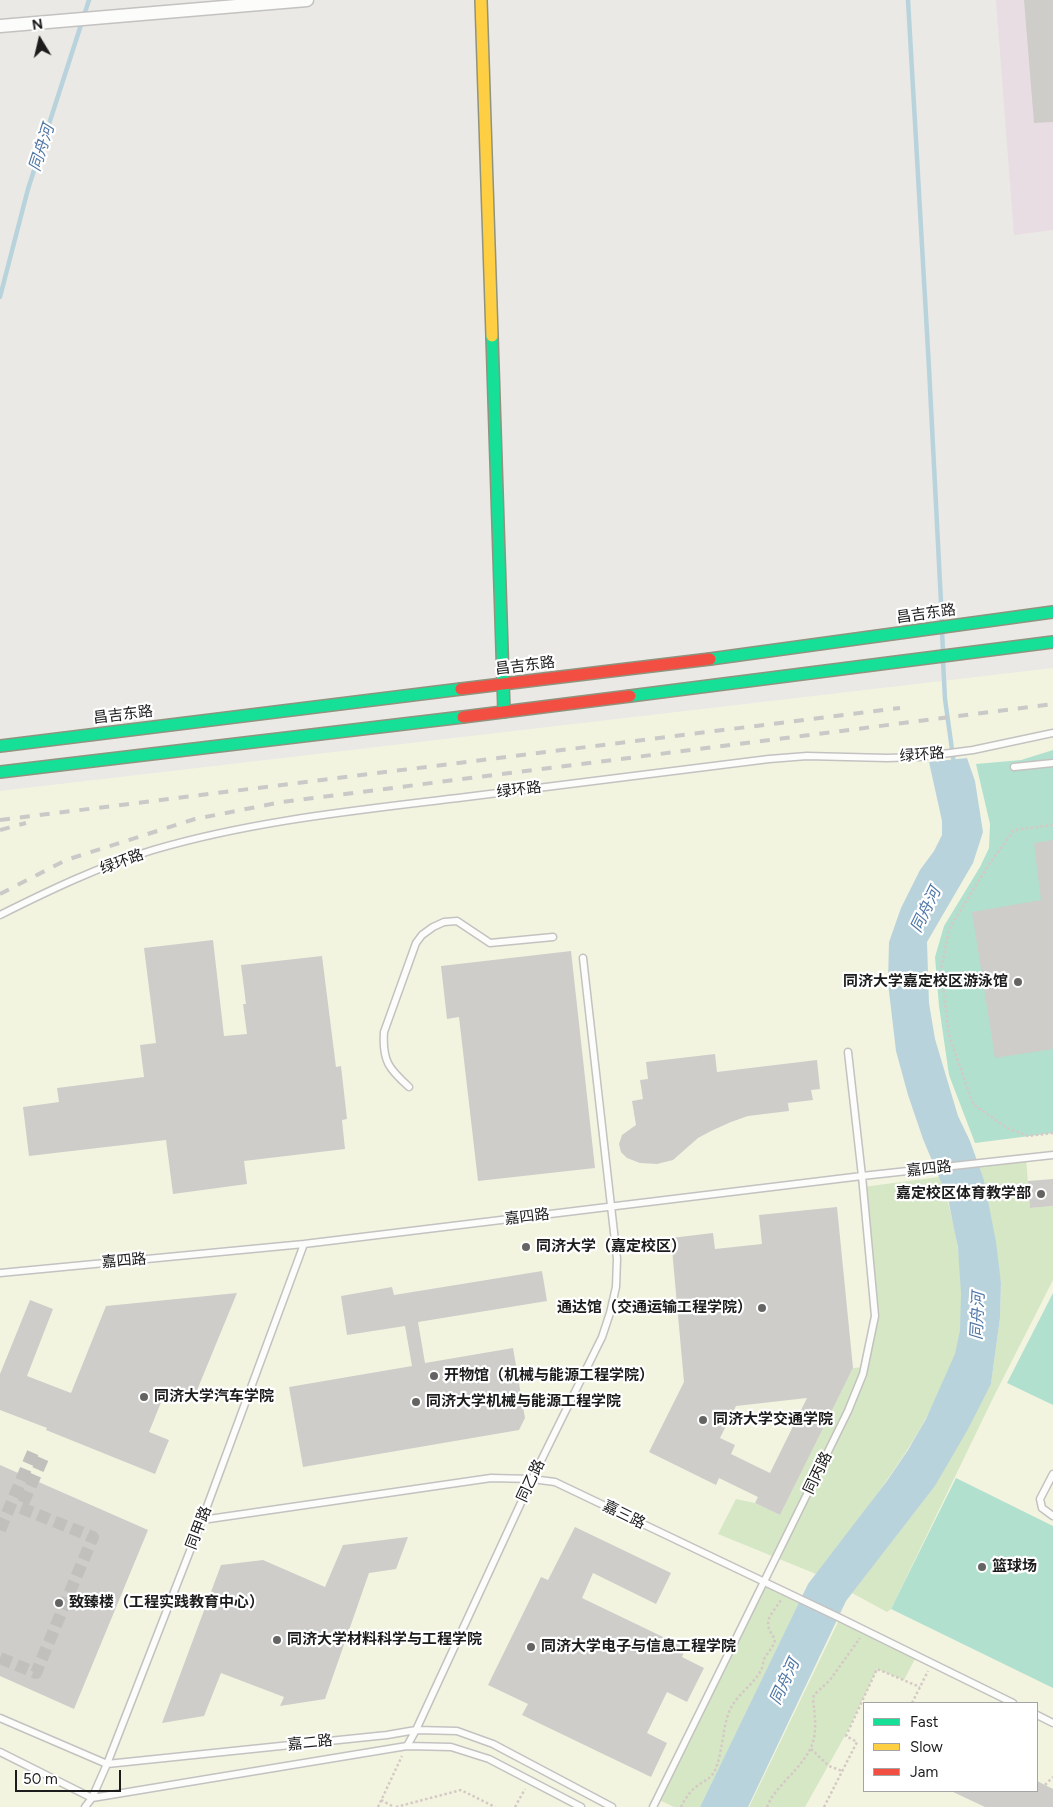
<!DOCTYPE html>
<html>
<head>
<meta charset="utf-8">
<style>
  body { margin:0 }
  #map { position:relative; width:1053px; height:1807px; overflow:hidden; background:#eae9e5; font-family:Figtree,sans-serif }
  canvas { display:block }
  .legend { position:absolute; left:863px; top:1702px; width:175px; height:90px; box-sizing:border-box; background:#fff; border:1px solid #a4a4a4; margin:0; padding:6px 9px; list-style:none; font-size:15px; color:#1c1c1c }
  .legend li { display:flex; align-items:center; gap:10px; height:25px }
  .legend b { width:25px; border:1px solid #a4a4a4 }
  .north { position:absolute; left:15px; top:15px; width:50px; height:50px; -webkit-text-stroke:4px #fff; paint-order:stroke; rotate:351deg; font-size:14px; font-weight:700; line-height:20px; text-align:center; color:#1c1c1c }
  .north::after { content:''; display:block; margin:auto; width:18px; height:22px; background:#1c1c1c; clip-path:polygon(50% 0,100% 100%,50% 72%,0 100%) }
  .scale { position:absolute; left:15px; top:1770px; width:106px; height:22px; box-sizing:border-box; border:2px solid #1c1c1c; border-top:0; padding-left:6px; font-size:15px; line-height:18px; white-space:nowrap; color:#1c1c1c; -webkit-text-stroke:4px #fff; paint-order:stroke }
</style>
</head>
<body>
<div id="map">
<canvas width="1053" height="1807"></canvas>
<ul class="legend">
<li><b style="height:6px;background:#16e098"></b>Fast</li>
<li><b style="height:6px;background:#ffcf43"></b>Slow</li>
<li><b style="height:6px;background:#f24e42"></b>Jam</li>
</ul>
<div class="north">N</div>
<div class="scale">50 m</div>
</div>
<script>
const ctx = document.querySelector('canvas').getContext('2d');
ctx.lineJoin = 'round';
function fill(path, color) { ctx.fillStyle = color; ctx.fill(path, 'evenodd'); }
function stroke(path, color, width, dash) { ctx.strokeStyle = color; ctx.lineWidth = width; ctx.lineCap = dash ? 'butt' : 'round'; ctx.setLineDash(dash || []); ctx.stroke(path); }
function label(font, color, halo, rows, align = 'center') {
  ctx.font = font + ' Figtree,"Noto Sans SC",sans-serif'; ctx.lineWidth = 4.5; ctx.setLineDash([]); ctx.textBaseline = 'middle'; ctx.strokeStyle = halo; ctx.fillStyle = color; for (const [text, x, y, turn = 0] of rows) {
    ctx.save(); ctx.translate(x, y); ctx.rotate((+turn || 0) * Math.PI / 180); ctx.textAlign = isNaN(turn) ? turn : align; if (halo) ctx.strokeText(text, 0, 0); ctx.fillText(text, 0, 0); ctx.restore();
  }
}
const industrial = new Path2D(`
  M996,0H1053V230L1014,235Z`);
const education = new Path2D(`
  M1053,668V1807H0V791ZM864,1703H1037V1791H864Z`);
const grass = new Path2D(`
  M1026,1158L1030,1208L1053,1206V1280L994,1396L891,1609L887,1612L852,1593L935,1486L991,1384L1000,1318L1001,1283L984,1180L978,1164Z
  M939,1177C959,1226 969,1302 956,1353C952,1367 944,1382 938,1395C906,1461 860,1517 816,1574L718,1534L736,1499L755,1503L780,1515L853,1368L865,1367L875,1316L863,1187Z
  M765,1583L800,1601L700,1807H674L657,1799Z
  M840,1618L917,1655L904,1680L877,1669L847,1732L805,1807H749Z`);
const pitch = new Path2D(`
  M1053,750V1133L975,1143L949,1075L939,1006L935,957L944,926L980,867L989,848L990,824L976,764L1021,760Z
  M1053,1293V1405L1007,1383Z
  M956,1478L1053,1526V1688L891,1609Z`);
const water = new Path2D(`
  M967,758L975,781L983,832L973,863L927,942L929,1003L935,1039L958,1116L970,1141L984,1180L996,1242L1001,1283L1000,1318L991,1384L968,1429L935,1486L846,1601L748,1807H700L808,1584L887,1481L908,1450L926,1419L955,1354L960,1330L961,1293L958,1248L948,1199L923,1139L908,1095L896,1051L888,983L889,942L901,908L920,870L934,851L942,835V821L929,762Z`);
const stream = new Path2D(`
  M908,0L929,368L942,622
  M0,297L28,189L89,0
  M942,630L943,652
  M943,660L945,699L954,764`);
const building = new Path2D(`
  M1024,0H1053V122L1034,123Z
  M1053,840V1049L995,1058L972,912L1041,900L1034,843Z
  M213,940L224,1036L247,1034L243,1004H246L241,965L322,956L336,1067L341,1066L347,1119L342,1120L345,1149L244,1161L247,1184L173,1194L166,1140L29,1156L23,1107L59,1102L57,1088L144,1077L140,1045L156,1043L144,948Z
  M571,951L595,1168L478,1181L459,1017L447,1019L441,966Z
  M715,1054L717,1072L817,1060L820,1089L811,1090L813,1100L788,1103L789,1111L748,1116L731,1122L711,1131L698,1138L673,1160L657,1164L640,1163L627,1158L621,1152L619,1144L622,1135L636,1125L632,1101L643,1099L640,1080L648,1079L646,1062Z
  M1053,1179V1206L1030,1208L1028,1181Z
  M837,1207L853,1368L780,1515L755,1503L758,1497L719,1478L716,1485L649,1452L684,1382L671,1238L713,1233L715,1249L762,1244L759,1215ZM807,1398L770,1473L731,1454L735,1445L720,1438L736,1406Z
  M542,1271L547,1301L418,1322L425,1363L513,1348L525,1418L519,1430L303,1467L289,1387L412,1366L405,1326L347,1335L341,1296L392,1287L394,1295Z
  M237,1293L193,1400L166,1390L149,1432L169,1440L155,1474L46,1430L47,1428L0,1410V1374L30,1300L53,1309L27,1376L71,1393L106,1306Z
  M0,1465L148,1530L74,1709L0,1676Z
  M575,1527L671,1573L656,1604L593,1573L582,1598L686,1648L682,1657L704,1668L687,1702L667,1692L647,1733L667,1743L651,1777L522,1715L528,1704L488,1685L541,1577L548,1580Z
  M408,1537L396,1569L369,1573L325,1699L280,1706L284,1697L221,1673L204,1716L162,1723L221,1565L263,1560L325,1587L343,1545Z
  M1037,1781L1053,1789V1807H985L951,1791H1037Z`);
const streetTunnel = new Path2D(`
  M0,1530L33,1452
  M0,1658L36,1673L93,1537L21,1508L44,1456`);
const path = new Path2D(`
  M1053,825L1014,830L989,864L949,929L941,970L949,1035L973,1104L1007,1128L1028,1136L1053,1133
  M912,1703L928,1671
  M811,1749L829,1766L842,1771
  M1045,1785L1053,1777
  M381,1800L394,1807
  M378,1807L402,1756
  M396,1807L461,1790L495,1807
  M515,1807L525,1789
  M681,1807C685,1799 690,1791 697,1786C702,1782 708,1780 712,1775C722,1763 722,1729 729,1712C737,1693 753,1686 761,1670C763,1667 763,1662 764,1659C768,1652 774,1647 775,1639C761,1621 771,1616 781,1600
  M767,1807C771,1796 779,1788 787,1779C816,1748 818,1740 813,1699L814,1695L830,1680L860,1638
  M824,1807L857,1742L846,1736L877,1669L920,1687`);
const lane = new Path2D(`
  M1014,767L1053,763
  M0,915C50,890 100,866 153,850C255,820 361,810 466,797C567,784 668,771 769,759L807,756L887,758L919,757L973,750L1053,733
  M409,1087C389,1069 382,1061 384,1032L416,943L422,935L433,927L444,922L457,921L490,943L553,937
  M0,1273L304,1244L862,1176L1053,1155
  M1053,1474L1040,1499L1042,1508L1053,1516
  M202,1520L491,1478L532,1479L555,1482L840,1618L1013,1703
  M1037,1715L1053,1723
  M0,1718L107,1764L387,1735L416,1730L457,1731L493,1744L612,1807
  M407,1746L416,1730L532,1479L602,1337L610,1313L616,1287L617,1259L583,958
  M0,1752L92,1798L407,1746L451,1747L489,1759L581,1807
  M85,1807L92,1798L107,1764L202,1520L304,1244
  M653,1807L848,1411L863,1374L875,1316L862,1176L848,1052`);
const street = new Path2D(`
  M0,26L307,0`);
const fast = new Path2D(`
  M492,336L504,712
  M710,659L1053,612
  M630,696L1053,642
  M0,746L461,689
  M0,772L463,717`);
const slow = new Path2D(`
  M481,0L492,336`);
const jam = new Path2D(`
  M461,689L710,659
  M463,717L630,696`);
const rail = new Path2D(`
  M0,820L900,708
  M0,830L26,823
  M0,894L66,860L195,819L282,802L1053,704`);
const markers = [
  [1018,982,5,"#646462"],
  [1041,1194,5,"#646462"],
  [526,1247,5,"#646462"],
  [762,1308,5,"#646462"],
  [434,1376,5,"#646462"],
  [144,1397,5,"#646462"],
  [416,1402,5,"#646462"],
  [703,1420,5,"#646462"],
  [982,1567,5,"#646462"],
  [59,1603,5,"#646462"],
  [277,1640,5,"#646462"],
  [531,1647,5,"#646462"]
];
const streetNames = [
  ["昌吉东路",926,614,-8],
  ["昌吉东路",525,666,-7],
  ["昌吉东路",123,715,-7],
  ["绿环路",922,755,-5],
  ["绿环路",519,790,-7],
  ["绿环路",122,862,-20],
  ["嘉四路",929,1169,-6],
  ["嘉四路",527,1217,-7],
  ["嘉四路",124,1261,-5],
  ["同丙路",818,1473,-64],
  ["同乙路",531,1481,-65],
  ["嘉三路",624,1515,26],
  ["同甲路",199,1528,-69],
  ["嘉二路",310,1743,-6]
];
const poiNames = [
  ["同济大学嘉定校区游泳馆",1008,982,"right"],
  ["嘉定校区体育教学部",1031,1194,"right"],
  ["同济大学（嘉定校区）",536,1247],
  ["通达馆（交通运输工程学院）",752,1308,"right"],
  ["开物馆（机械与能源工程学院）",444,1376],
  ["同济大学汽车学院",154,1397],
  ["同济大学机械与能源工程学院",426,1402],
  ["同济大学交通学院",713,1420],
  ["篮球场",992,1567],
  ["致臻楼（工程实践教育中心）",69,1603],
  ["同济大学材料科学与工程学院",287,1640],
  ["同济大学电子与信息工程学院",541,1647]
];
const waterNames = [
  ["同舟河",42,148,-72],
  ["同舟河",926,910,-64],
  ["同舟河",978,1316,-87],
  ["同舟河",785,1682,-65]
];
fill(industrial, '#e8dde3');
fill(education, '#f3f4e0');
fill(grass, '#d5e7c4');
fill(pitch, '#b1e0ce');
fill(water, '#b9d3dd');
stroke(stream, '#b9d3dd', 4.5);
fill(building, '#cecdca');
stroke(streetTunnel, '#c1c0bd', 12, [12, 6]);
stroke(lane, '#c3c2c1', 9);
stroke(street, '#c3c2c1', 15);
stroke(fast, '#90937e', 14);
stroke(slow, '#90937e', 14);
stroke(jam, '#90937e', 14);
stroke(path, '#d5c8c5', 2.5, [2.5, 2.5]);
stroke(lane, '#fcfcfb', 6);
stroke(street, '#fcfcfb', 12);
stroke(fast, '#16e098', 11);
stroke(slow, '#ffcf43', 11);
stroke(jam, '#f24e42', 11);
stroke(rail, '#c9c9c8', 4, [10, 10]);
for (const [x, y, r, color] of markers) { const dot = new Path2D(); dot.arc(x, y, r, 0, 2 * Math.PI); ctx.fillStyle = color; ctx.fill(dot); stroke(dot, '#fff', 2); }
label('15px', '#1c1c1c', '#fff', streetNames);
label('bold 15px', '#1c1c1c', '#fff', poiNames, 'left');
label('italic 16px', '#4e76a6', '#fff', waterNames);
</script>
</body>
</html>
